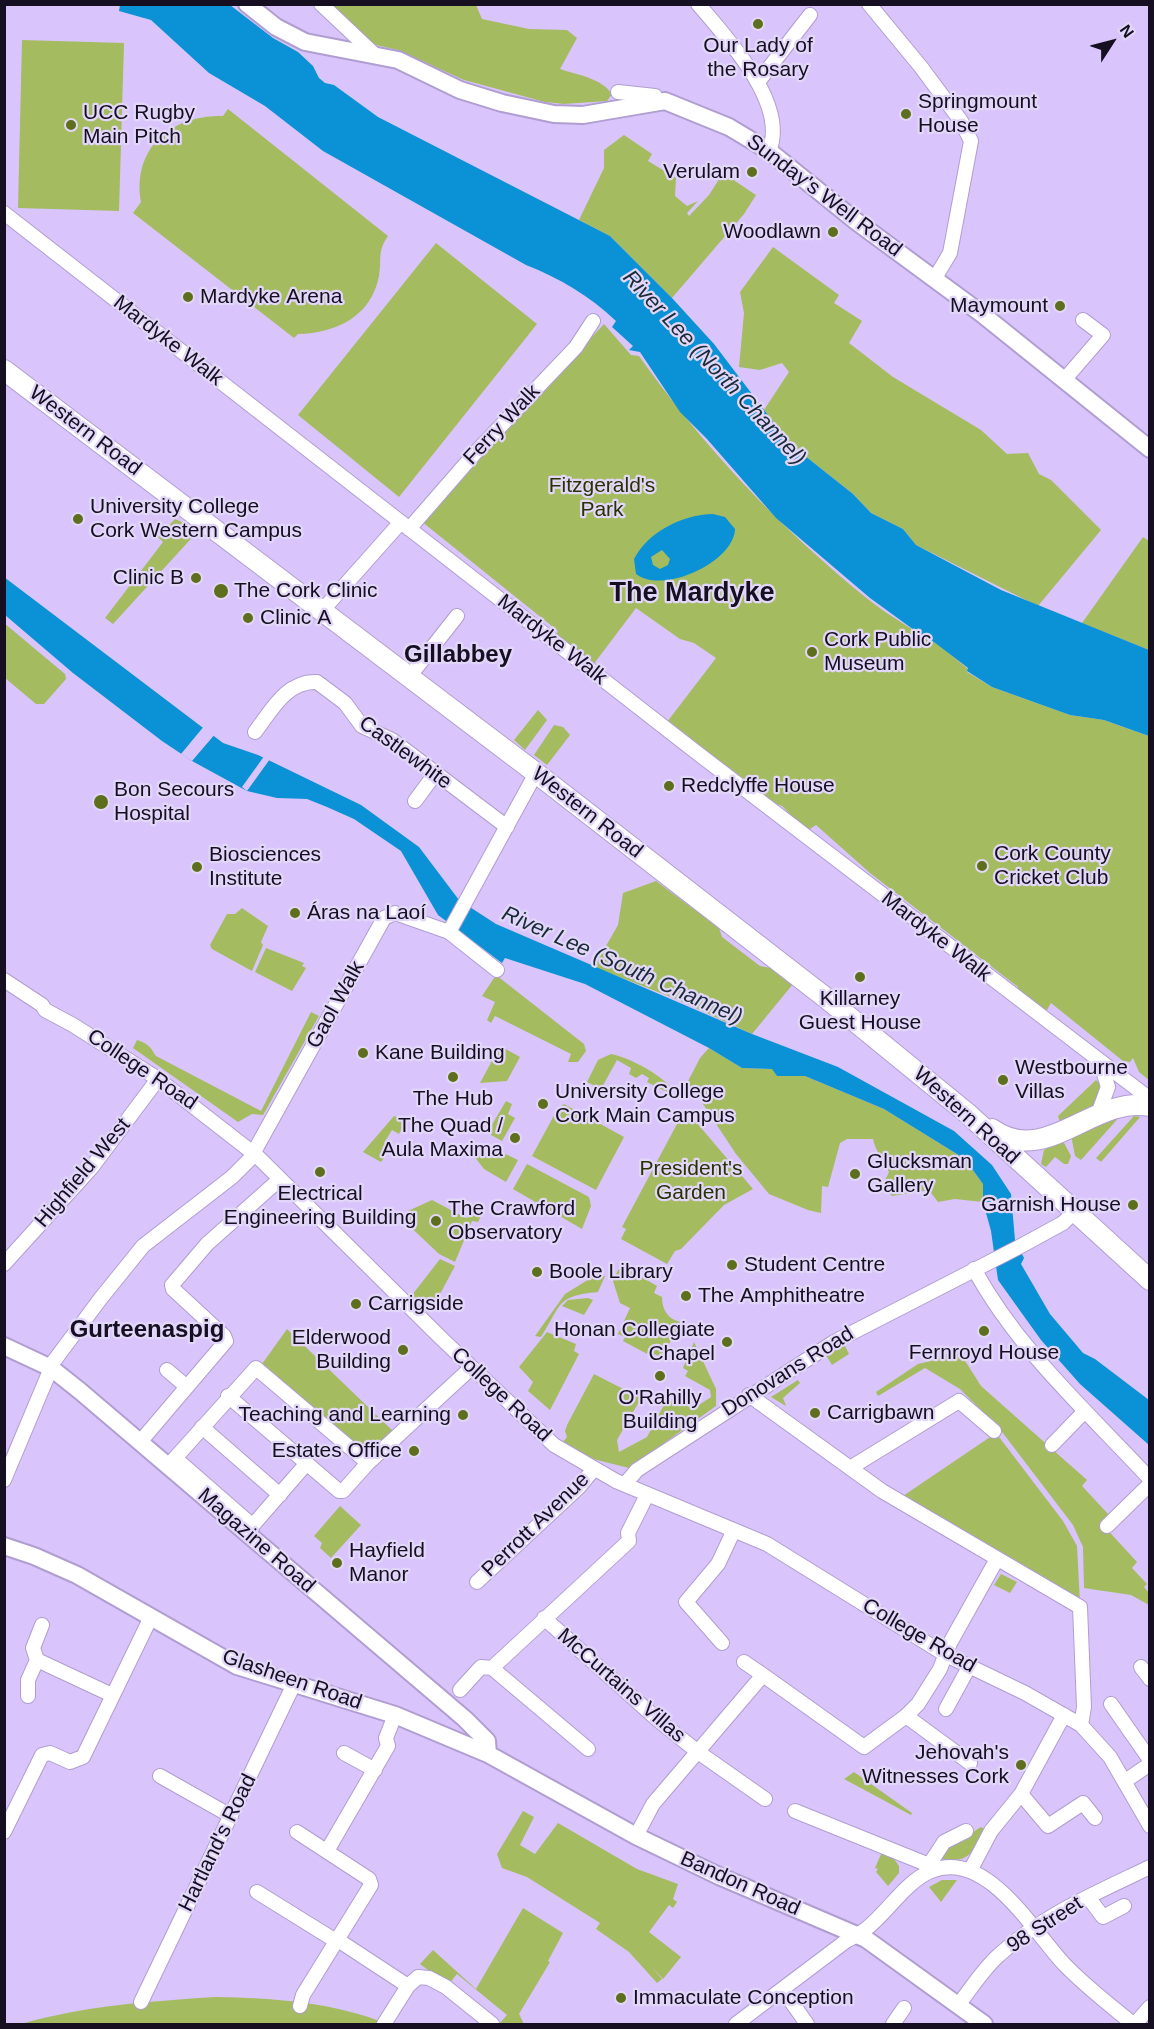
<!DOCTYPE html>
<html>
<head>
<meta charset="utf-8">
<style>
  body { margin:0 }
  #map { position:relative; width:1154px; height:2029px; overflow:hidden; background:#d9c5fc; font-family:Helvetica,sans-serif }
  canvas { display:block }
  .frame { position:absolute; inset:0; border:6px solid #160f21; pointer-events:none }
  .north { position:absolute; left:1082px; top:12px; width:60px; height:60px; -webkit-text-stroke:4px #e2d7f8; paint-order:stroke; rotate:54deg; font-size:16px; font-weight:700; line-height:24px; text-align:center; color:#160f21 }
  .north::after { content:''; display:block; margin:auto; width:21px; height:27px; background:#160f21; clip-path:polygon(50% 0,100% 100%,50% 72%,0 100%) }
</style>
</head>
<body>
<div id="map">
<canvas width="1154" height="2029"></canvas>
<div class="frame"></div>
<div class="north">N</div>
</div>
<script>
const ctx = document.querySelector('canvas').getContext('2d');
ctx.lineJoin = 'round';
function fill(path, color) { ctx.fillStyle = color; ctx.fill(path, 'evenodd'); }
function stroke(path, color, width, dash) { ctx.strokeStyle = color; ctx.lineWidth = width; ctx.lineCap = dash ? 'butt' : 'round'; ctx.setLineDash(dash || []); ctx.stroke(path); }
function label(font, color, halo, rows, align = 'center') {
  ctx.font = font + ' Helvetica,sans-serif'; ctx.lineWidth = 4.5; ctx.setLineDash([]); ctx.textBaseline = 'middle'; ctx.strokeStyle = halo; ctx.fillStyle = color; for (const [text, x, y, turn = 0] of rows) {
    ctx.save(); ctx.translate(x, y); ctx.rotate((+turn || 0) * Math.PI / 180); ctx.textAlign = isNaN(turn) ? turn : align; if (halo) ctx.strokeText(text, 0, 0); ctx.fillText(text, 0, 0); ctx.restore();
  }
}
const green = new Path2D(`
  M328,5H476L482,19L529,29L567,30L577,38L560,69C578,75 601,78 612,94L607,101L564,104L545,102L464,80L398,50L372,44Z
  M22,40L124,43L119,211L18,208Z
  M228,109L388,236C377,252 382,258 379,276C371,317 336,333 298,334L294,338L133,213L141,202C132,148 171,115 223,116Z
  M624,135L652,154L648,161L676,178L675,196L687,206L698,201L687,213L689,216L709,195L723,173L756,195L744,214L672,298L610,236L579,220L604,168V150Z
  M436,243L537,324L399,497L298,415Z
  M773,247L839,295L834,303L862,321L849,343L893,377L981,430L1007,454L1028,453L1039,474L1051,480L1101,530L1038,606L916,545L903,529L871,513L853,494L790,444L764,410L789,372L782,363L760,370L739,367L744,313L740,292Z
  M604,324L631,355L639,356C702,445 779,527 864,596C883,612 905,624 925,638L934,641L968,669L967,672L992,687L1070,715L1104,720L1149,736V1080L1139,1072L1133,1058L1130,1062L1123,1061L1051,1003L1047,1010L1042,1009L1018,990V987L870,873L816,825L807,831L782,806L770,801L667,722L716,658L694,643L680,639L636,608L593,665L556,635L558,631L421,521Z
  M175,519L199,530L113,624L105,618L163,542L158,537Z
  M1143,537L1149,541V650L1082,623Z
  M4,623L65,674L66,679L44,704H36L5,678Z
  M538,710L547,720L525,750L514,740Z
  M554,725L563,727L570,735L547,765L534,755Z
  M656,881L719,928L722,937L760,966L776,969L793,984L752,1034L676,999L594,967L618,925L623,893Z
  M242,908L268,926L261,942L263,945L252,971L212,949L210,945L227,914H235Z
  M266,948L304,963L302,966L306,968L292,991L255,972Z
  M496,975L584,1044L586,1051L578,1062H568L571,1054L495,1016L491,1023L487,1020L495,1002L482,996Z
  M311,1012L319,1016L263,1115L252,1114L238,1122L133,1048L137,1040C149,1044 150,1047 156,1056L261,1111Z
  M500,1046L520,1057L507,1081L480,1083Z
  M709,1048L742,1068L773,1069L777,1076H805L884,1109L965,1159L983,1184V1202L955,1199L938,1202L929,1190L892,1196L883,1185L889,1172C884,1160 875,1151 873,1139H847L840,1143L828,1187L822,1186L821,1213L808,1210L769,1194L736,1154L697,1095L686,1085L700,1058Z
  M611,1054C630,1058 656,1072 670,1086L669,1093L647,1082L649,1078L642,1074L636,1078L629,1074L631,1068L617,1060L601,1089L587,1082L598,1060Z
  M1096,1080L1100,1084L1104,1083L1096,1106L1061,1125L1058,1116Z
  M506,1101L512,1104L508,1114L515,1118L502,1141L491,1135L490,1128Z
  M564,1104L624,1137L596,1190L532,1156L558,1108Z
  M685,1109L753,1189L724,1205L681,1249L675,1251L667,1264L621,1239L626,1229L622,1227Z
  M1122,1114L1081,1160L1075,1156L1071,1135Z
  M394,1116L406,1120L399,1134L392,1130L384,1143L391,1148L381,1162L363,1152Z
  M1134,1116L1140,1117L1101,1162L1096,1158Z
  M1062,1139L1071,1156L1068,1164H1064L1055,1157L1046,1167L1041,1164L1044,1150Z
  M470,1142L489,1153L493,1148L518,1160L506,1182L484,1169L467,1147Z
  M527,1164L589,1197L591,1206L582,1229L513,1189Z
  M432,1200L466,1218L473,1216L478,1209L483,1212L478,1222L472,1221L455,1262L439,1254L402,1219L408,1211Z
  M440,1259L455,1266L431,1311L412,1295Z
  M624,1267L657,1286L654,1293L662,1297C662,1310 668,1319 680,1322L684,1331L675,1332L662,1358L655,1354L653,1357L623,1341L625,1337L618,1334L630,1308L620,1303L613,1281L618,1270Z
  M599,1273L605,1276L598,1292C555,1296 562,1305 541,1337L535,1336L565,1294Z
  M588,1298L593,1300L584,1315L562,1306L568,1300Z
  M287,1329L393,1431L367,1452L262,1364Z
  M547,1332L576,1344L574,1351L579,1354L550,1410L528,1391L533,1382L519,1367Z
  M694,1342L716,1389V1406L629,1468L589,1458L562,1443L567,1437L565,1431L567,1425L594,1374L635,1395L644,1393L617,1440L619,1452L647,1437L666,1401L670,1403L674,1398L693,1409L711,1397L710,1390L685,1376L688,1371L683,1368Z
  M844,1344L849,1354L832,1365L826,1355Z
  M957,1348L981,1386L1087,1480L1082,1486L1109,1515L1102,1524L1137,1562L1132,1568L1147,1584L1144,1587L1149,1593V1605L1131,1595L1084,1588L1083,1547L1073,1525L999,1428L960,1389L925,1368L878,1396L876,1392L918,1364L935,1360Z
  M798,1380L800,1383L783,1398L786,1406L771,1397Z
  M996,1433L1063,1521L1077,1546L1080,1603L903,1496Z
  M340,1506L361,1525L331,1558L320,1548L322,1543L314,1536Z
  M1001,1574L1017,1582L1010,1593L994,1585Z
  M854,1772L912,1813L911,1815L844,1779Z
  M523,1811L534,1817L520,1845L535,1854L558,1823L637,1869L678,1884L673,1899L677,1902L673,1908L669,1905L649,1932L681,1957L663,1979L651,1966L662,1979L657,1983L629,1952L596,1929L600,1923L527,1877L502,1868L497,1854Z
  M981,1827L985,1830C972,1853 969,1864 940,1859L941,1853Z
  M881,1854L894,1859L899,1866V1873L888,1886L876,1872L878,1869L875,1868Z
  M942,1880H957L941,1902L929,1887Z
  M523,1908L563,1933L548,1961L550,1962L519,2014L524,2024H499L507,2015L457,1974L448,1985L420,1964L433,1950L476,1989Z
  M216,1997C273,1998 334,2002 387,2024H21C83,2006 151,2001 216,1997Z`);
const water = new Path2D(`
  M120,5H230L273,38L298,52L313,66L319,78L325,83L334,85L378,117L610,236L672,298L714,344L790,444L853,494L871,513L903,529L916,545L1001,590L1149,650V736L1104,720L1070,715L992,687L967,671L968,668L934,642L925,638L870,598L776,518L707,439L680,412L640,352L629,350L633,346L612,327L616,321C590,296 559,278 526,265L323,151L265,106L209,73L151,20L119,11Z
  M713,514L725,517L735,529C734,562 663,595 636,574L634,559C649,531 682,515 713,514ZM662,550L670,559L668,565L660,569L653,565L651,557Z
  M4,577L223,743L258,755L361,805L419,847L459,900L496,924L752,1034L838,1067L954,1131L992,1165L1011,1194L1015,1240L1024,1258L1021,1264L1050,1314L1083,1353L1095,1359L1149,1400V1445L1080,1384L1041,1340L998,1280L991,1231L983,1202V1184L965,1159L884,1109L805,1076H777L772,1069L742,1068L709,1048L585,984L505,958L502,963L438,915L401,851L354,819L327,807L307,799L277,798L247,791L192,761L162,741L73,673L5,615Z`);
const pier = new Path2D(`
  M205,725L216,733L192,761L181,754Z
  M265,755L270,759L247,791L242,787Z
  M983,1202L1011,1203L1012,1212H986Z`);
const minor = new Path2D(`
  M321,4L374,54
  M698,4C727,38 789,104 769,151
  M869,4L921,67L961,121L971,141L950,253L935,278
  M758,82L810,15
  M618,92L655,96L657,101
  M4,213L696,752L1150,1099
  M1065,379L1103,335L1083,320
  M409,529L476,452L576,347L593,321
  M321,612L401,522
  M409,677L457,616
  M255,732C271,711 287,680 317,682L345,703L362,726L392,740L507,827
  M415,801L435,774
  M449,932L536,773
  M4,980L42,1005L45,1010L73,1025L158,1079L257,1156L443,1340L554,1445L616,1481L767,1544L946,1655L1025,1693L1081,1725L1110,1757L1150,1826
  M1098,1114L1108,1087L1101,1064
  M4,1264L92,1167L158,1079
  M974,1269C1019,1351 1087,1411 1150,1479
  M167,1370L187,1387
  M749,1395L882,1491L1080,1607L1084,1707L1081,1725
  M228,1396L339,1491H343L368,1463L471,1368
  M202,1427L280,1495
  M140,1442L226,1341L224,1336L173,1289L172,1285L207,1244L280,1179
  M1052,1445L1084,1412
  M175,1458L253,1526
  M168,1466L256,1368L368,1463
  M850,1468L959,1401L994,1431
  M4,1480L54,1361L101,1298L143,1246L232,1177L250,1159L384,918L395,913L449,932L497,970
  M625,1484L637,1470L834,1342L1019,1247L1063,1223L1074,1212
  M1107,1526L1150,1484
  M247,1532L307,1463
  M477,1582L578,1488L594,1469
  M544,1618L658,1720L698,1752L765,1799
  M722,1643L686,1602L718,1564L734,1530
  M37,1660L112,1695
  M744,1662L763,1675
  M1141,1667L1150,1679
  M492,1668L588,1749
  M460,1690L481,1667L492,1668L629,1541L628,1533L647,1495
  M28,1696V1680L37,1660L33,1648L42,1625
  M1111,1704L1150,1760
  M946,1709L969,1667
  M906,1716L970,1763
  M344,1753L375,1770
  M160,1776L231,1816
  M1125,1781L1150,1764
  M1021,1794L1048,1826L1083,1803L1095,1818
  M795,1811L929,1865L932,1870
  M4,1832L42,1755L50,1753L70,1762L83,1757L151,1617
  M297,1832L369,1879L371,1885L303,1995L300,2006
  M636,1836L653,1804L763,1675L864,1747L906,1716L918,1704L940,1669L950,1643L997,1559
  M327,1851L388,1746L386,1738L395,1715
  M929,1865L944,1842L966,1831
  M970,1871L991,1831L1021,1794L1064,1715
  M257,1892L336,1941
  M1088,1897L1103,1917L1124,1906
  M344,1944L408,1986L418,1977L429,1978L446,1987L492,2024
  M783,1990L807,2024
  M141,2002L294,1684
  M958,2005C971,1989 983,1969 999,1955C1041,1916 1098,1892 1150,1867
  M384,2024L408,1986
  M736,2024L846,1941C853,1937 860,1934 866,1929C888,1912 905,1882 931,1871C986,1848 1033,1931 1064,1964C1085,1986 1110,2005 1133,2024
  M893,2024L904,2008
  M1135,2024L1150,2007`);
const major = new Path2D(`
  M247,4L276,27L305,42L398,60L460,90L502,103L554,114L583,115L665,101L729,127L769,151L857,222L982,314L1150,449
  M4,1346L51,1368L80,1391L465,1719L487,1741L488,1754
  M4,1546L34,1556L77,1575L237,1666L395,1715L488,1754L636,1836L721,1877L866,1939L984,2024`);
const highway = new Path2D(`
  M4,370L536,773L826,998L967,1113L1150,1280
  M992,1129C1046,1168 1093,1095 1150,1106`);
const markers = [
  [758,24,6,"#5d6e1c"],
  [906,114,6,"#5d6e1c"],
  [71,125,6,"#5d6e1c"],
  [752,172,6,"#5d6e1c"],
  [833,232,6,"#5d6e1c"],
  [188,297,6,"#5d6e1c"],
  [1060,306,6,"#5d6e1c"],
  [78,519,6,"#5d6e1c"],
  [196,578,6,"#5d6e1c"],
  [221,591,8,"#5d6e1c"],
  [248,618,6,"#5d6e1c"],
  [812,652,6,"#5d6e1c"],
  [669,786,6,"#5d6e1c"],
  [101,802,8,"#5d6e1c"],
  [982,866,6,"#5d6e1c"],
  [197,867,6,"#5d6e1c"],
  [295,913,6,"#5d6e1c"],
  [860,977,6,"#5d6e1c"],
  [363,1053,6,"#5d6e1c"],
  [453,1077,6,"#5d6e1c"],
  [1003,1080,6,"#5d6e1c"],
  [543,1104,6,"#5d6e1c"],
  [515,1138,6,"#5d6e1c"],
  [320,1172,6,"#5d6e1c"],
  [855,1174,6,"#5d6e1c"],
  [1133,1205,6,"#5d6e1c"],
  [436,1221,6,"#5d6e1c"],
  [732,1265,6,"#5d6e1c"],
  [537,1272,6,"#5d6e1c"],
  [686,1296,6,"#5d6e1c"],
  [356,1304,6,"#5d6e1c"],
  [984,1331,6,"#5d6e1c"],
  [727,1342,6,"#5d6e1c"],
  [403,1350,6,"#5d6e1c"],
  [660,1376,6,"#5d6e1c"],
  [815,1413,6,"#5d6e1c"],
  [463,1415,6,"#5d6e1c"],
  [414,1451,6,"#5d6e1c"],
  [337,1563,6,"#5d6e1c"],
  [1021,1765,6,"#5d6e1c"],
  [621,1998,6,"#5d6e1c"]
];
const poiNames = [
  ["Our Lady of",758,46,"center"],
  ["the Rosary",758,70,"center"],
  ["Springmount",918,102],
  ["House",918,126],
  ["UCC Rugby",83,113],
  ["Main Pitch",83,137],
  ["Verulam",740,172,"right"],
  ["Woodlawn",821,232,"right"],
  ["Mardyke Arena",200,297],
  ["Maymount",1048,306,"right"],
  ["University College",90,507],
  ["Cork Western Campus",90,531],
  ["Clinic B",184,578,"right"],
  ["The Cork Clinic",234,591],
  ["Clinic A",260,618],
  ["Cork Public",824,640],
  ["Museum",824,664],
  ["Redclyffe House",681,786],
  ["Bon Secours",114,790],
  ["Hospital",114,814],
  ["Cork County",994,854],
  ["Cricket Club",994,878],
  ["Biosciences",209,855],
  ["Institute",209,879],
  ["Áras na Laoí",307,913],
  ["Killarney",860,999,"center"],
  ["Guest House",860,1023,"center"],
  ["Kane Building",375,1053],
  ["Westbourne",1015,1068],
  ["Villas",1015,1092],
  ["University College",555,1092],
  ["Cork Main Campus",555,1116],
  ["The Hub",453,1099,"center"],
  ["The Quad /",503,1126,"right"],
  ["Aula Maxima",503,1150,"right"],
  ["Glucksman",867,1162],
  ["Gallery",867,1186],
  ["Electrical",320,1194,"center"],
  ["Engineering Building",320,1218,"center"],
  ["Garnish House",1121,1205,"right"],
  ["The Crawford",448,1209],
  ["Observatory",448,1233],
  ["Student Centre",744,1265],
  ["Boole Library",549,1272],
  ["The Amphitheatre",698,1296],
  ["Carrigside",368,1304],
  ["Honan Collegiate",715,1330,"right"],
  ["Chapel",715,1354,"right"],
  ["Elderwood",391,1338,"right"],
  ["Building",391,1362,"right"],
  ["Fernroyd House",984,1353,"center"],
  ["O'Rahilly",660,1398,"center"],
  ["Building",660,1422,"center"],
  ["Carrigbawn",827,1413],
  ["Teaching and Learning",451,1415,"right"],
  ["Estates Office",402,1451,"right"],
  ["Hayfield",349,1551],
  ["Manor",349,1575],
  ["Jehovah's",1009,1753,"right"],
  ["Witnesses Cork",1009,1777,"right"],
  ["Immaculate Conception",633,1998]
];
const streetNames = [
  ["Sunday's Well Road",824,196,37],
  ["Mardyke Walk",168,341,38],
  ["Ferry Walk",502,425,-47],
  ["Western Road",85,431,37],
  ["Mardyke Walk",552,640,38],
  ["Castlewhite",405,753,36],
  ["Western Road",587,813,38],
  ["Mardyke Walk",936,937,38],
  ["Gaol Walk",336,1005,-61],
  ["College Road",142,1070,34],
  ["Western Road",966,1116,42],
  ["Highfield West",83,1173,-50],
  ["Donovans Road",788,1372,-32],
  ["College Road",501,1395,43],
  ["Perrott Avenue",536,1525,-44],
  ["Magazine Road",256,1541,41],
  ["College Road",919,1636,30],
  ["Glasheen Road",292,1680,19],
  ["McCurtains Villas",621,1686,41],
  ["Hartland's Road",218,1843,-64],
  ["Bandon Road",740,1884,24],
  ["98 Street",1045,1925,-33]
];
const parkNames = [
  ["Fitzgerald's",602,486],
  ["Park",602,510],
  ["President's",691,1169],
  ["Garden",691,1193]
];
const waterNames = [
  ["River Lee (North Channel)",714,368,47],
  ["River Lee (South Channel)",622,966,24]
];
const quarterNames = [
  ["Gillabbey",458,655],
  ["Gurteenaspig",147,1330]
];
const districtNames = [
  ["The Mardyke",692,594]
];
fill(green, '#a4bb60');
fill(water, '#0a91d6');
fill(pier, '#d9c5fc');
stroke(minor, '#b09dd1', 16);
stroke(major, '#b09dd1', 20);
stroke(highway, '#b09dd1', 22);
stroke(minor, '#fff', 14);
stroke(major, '#fff', 16);
stroke(highway, '#fff', 20);
for (const [x, y, r, color] of markers) { const dot = new Path2D(); dot.arc(x, y, r, 0, 2 * Math.PI); ctx.fillStyle = color; ctx.fill(dot); stroke(dot, '#e2d7f8', 2); }
label('21px', '#160f21', '#e2d7f8', poiNames, 'left');
label('21px', '#160f21', '#e2d7f8', streetNames);
label('21px', '#283202', '#e2d7f8', parkNames);
label('italic 22px', '#192b39', '#e2d7f8', waterNames);
label('bold 24px', '#160f21', '#e2d7f8', quarterNames);
label('bold 27px', '#160f21', '#e2d7f8', districtNames);
</script>
</body>
</html>
